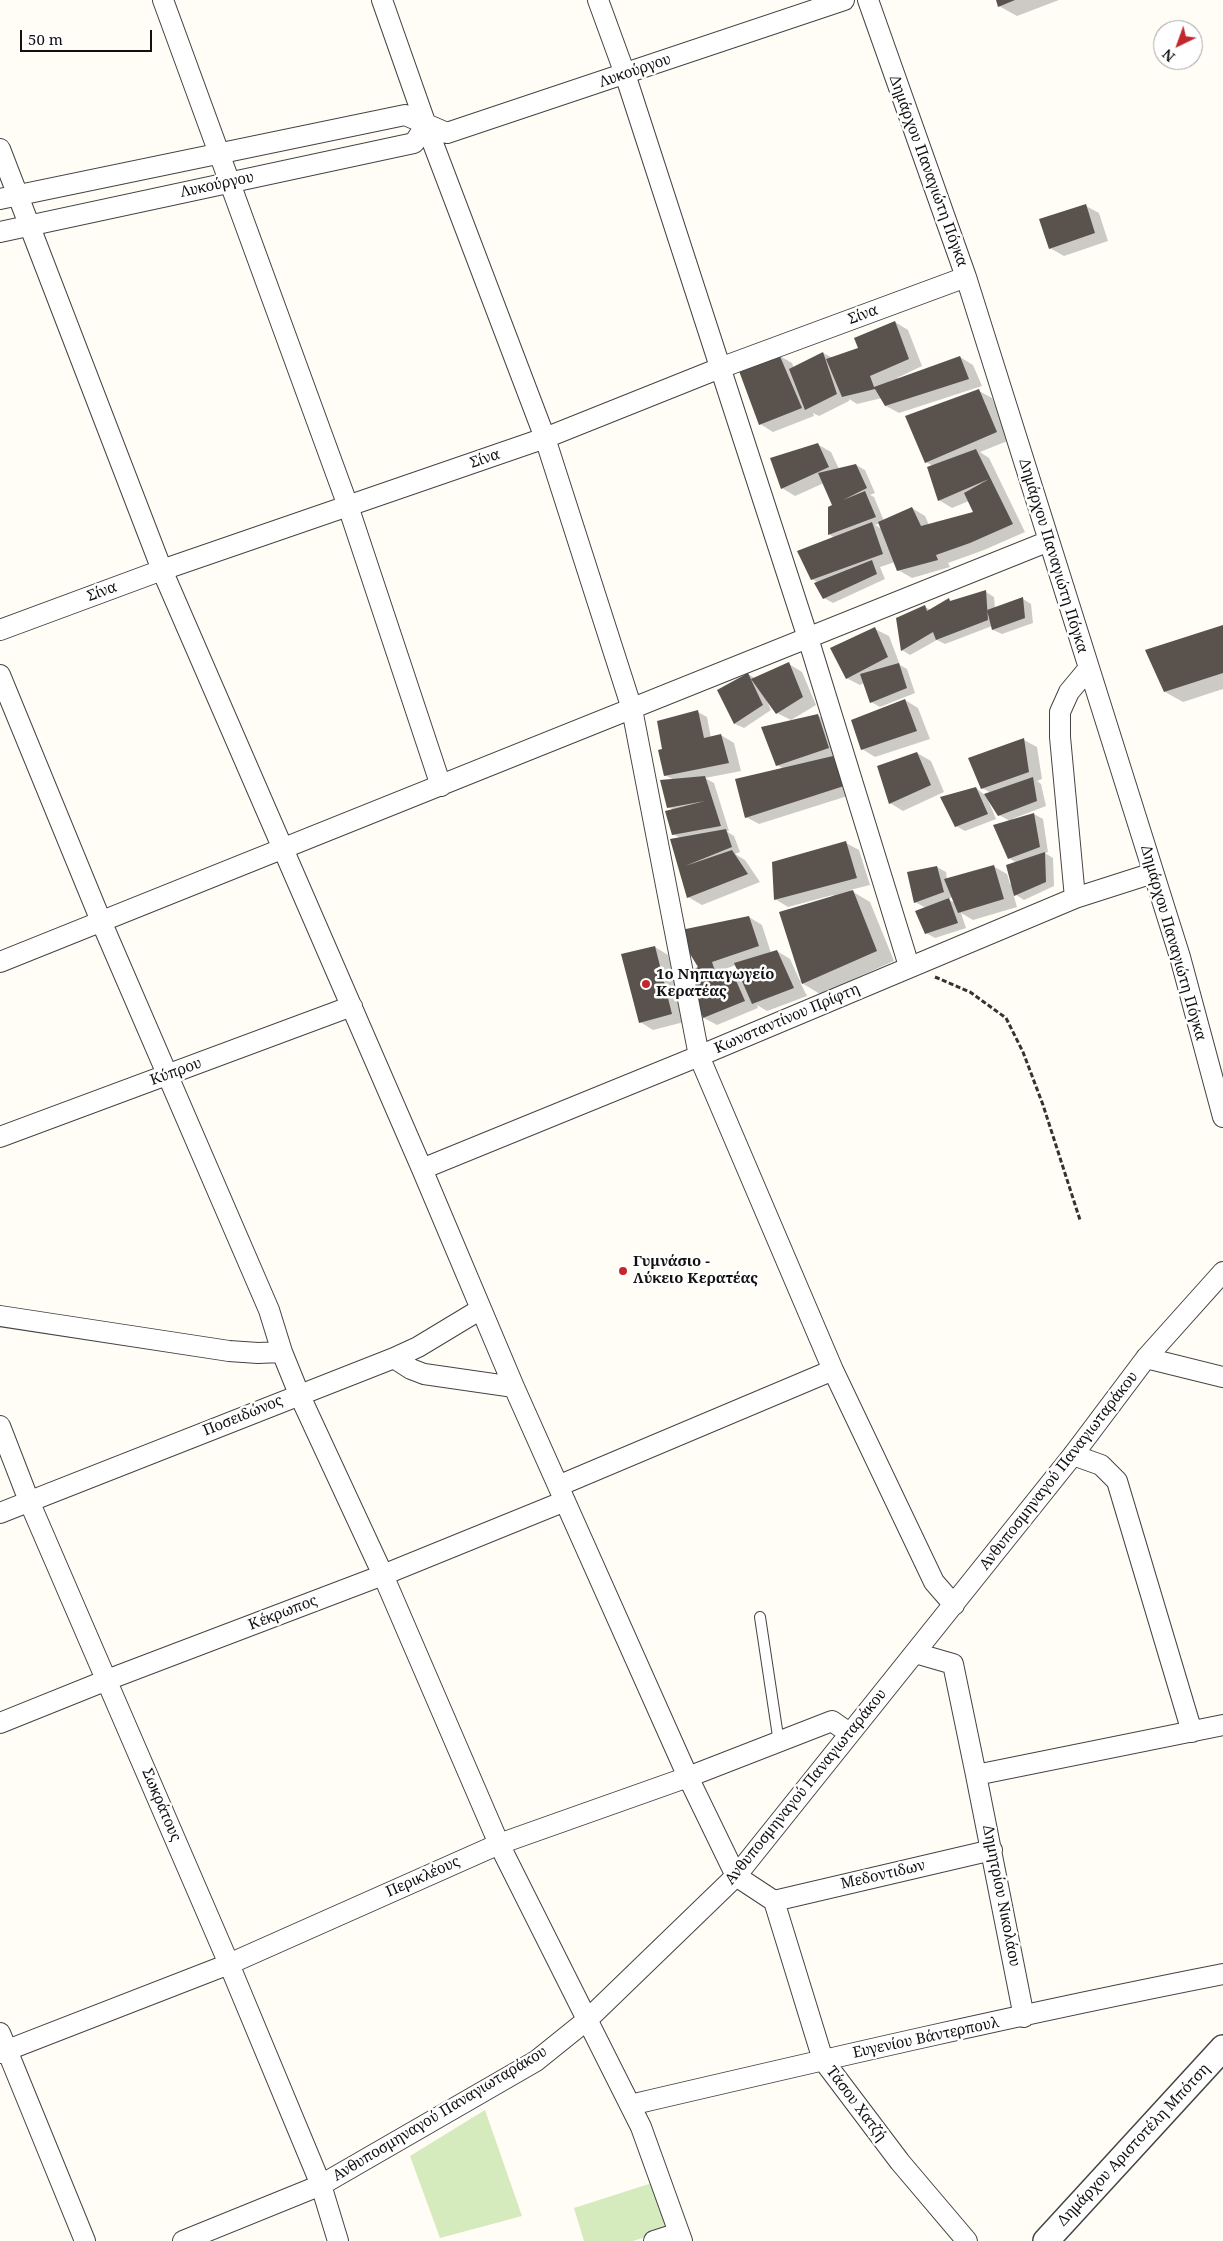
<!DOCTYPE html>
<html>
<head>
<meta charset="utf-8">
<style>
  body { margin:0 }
  #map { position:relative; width:1223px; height:2241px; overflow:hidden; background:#fffdf5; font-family:"Noto Serif",serif }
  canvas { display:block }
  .north { position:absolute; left:1153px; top:20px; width:50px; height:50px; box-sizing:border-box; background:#fff; border:1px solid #a0a0a0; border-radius:50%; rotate:222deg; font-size:14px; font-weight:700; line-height:20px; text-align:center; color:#111 }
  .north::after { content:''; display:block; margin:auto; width:18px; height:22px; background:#c4262e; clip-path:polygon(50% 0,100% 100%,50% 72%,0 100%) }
  .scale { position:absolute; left:20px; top:30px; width:132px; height:22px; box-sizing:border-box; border:2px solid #111; border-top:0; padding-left:6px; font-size:15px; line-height:18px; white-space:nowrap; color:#111; -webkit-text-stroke:4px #fff; paint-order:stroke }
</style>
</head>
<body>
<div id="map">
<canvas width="1223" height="2241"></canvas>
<div class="north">N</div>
<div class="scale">50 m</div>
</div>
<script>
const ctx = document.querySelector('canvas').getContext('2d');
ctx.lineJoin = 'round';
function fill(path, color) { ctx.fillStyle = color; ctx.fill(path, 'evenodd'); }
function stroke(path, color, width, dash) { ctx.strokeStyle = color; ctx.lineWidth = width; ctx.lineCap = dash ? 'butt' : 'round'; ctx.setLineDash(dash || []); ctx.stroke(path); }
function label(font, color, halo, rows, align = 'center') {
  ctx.font = font + ' "Noto Serif",serif'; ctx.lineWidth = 5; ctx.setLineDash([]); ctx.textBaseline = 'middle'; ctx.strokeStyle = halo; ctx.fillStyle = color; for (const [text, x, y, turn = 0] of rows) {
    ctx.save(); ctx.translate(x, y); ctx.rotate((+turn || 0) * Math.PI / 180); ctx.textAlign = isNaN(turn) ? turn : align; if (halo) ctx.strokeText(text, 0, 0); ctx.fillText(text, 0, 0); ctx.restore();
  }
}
const green = new Path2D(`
  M485,2110L522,2216L440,2238L410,2156Z
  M655,2182L669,2230L633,2241H584L574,2208Z`);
const shadow = new Path2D(`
  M997,0H1059L1017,16L999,6Z
  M1086,206L1099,213L1108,241L1064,256L1050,248Z
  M895,322L908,330L922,366L897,378L898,379L960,357L973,365L982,386L899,413L886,406L882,398L857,404L849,399V401L819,416L813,413L814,416L773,432L760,424L778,355L792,363L794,368L823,353L833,358L859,348Z
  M979,391L992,398L1010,440L980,452L989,458L1025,532L984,550L948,563L950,567L912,578L898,570L895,562L880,567L885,579L833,603L824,598L819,583L812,579L835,538L830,535V508L833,506L824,483L795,496L782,488L817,444L831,452L839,469L856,465L865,470L875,493L870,495L874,497L884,521L912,508L925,516L929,525L975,513L969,501L952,508L939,500L933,466L926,462ZM880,523L882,529L875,525Z
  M986,592L994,597L995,608L1023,599L1031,604L1033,623L1002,634L993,630L992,626L945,644L937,640L910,655L902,650L925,607L931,610L949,600L952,602Z
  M1223,626V689L1183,702L1165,692Z
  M875,629L889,636L900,665L907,669L915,693L880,707L871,702L864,683L860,685L846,678Z
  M789,664L802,672L816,705L791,720L777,713L766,699L771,710L744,728L735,724L719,690L748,674L756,679Z
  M905,700L918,708L930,739L875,757L862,749Z
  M698,712L707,717L711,738L721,735L734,743L741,771L705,778L714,783L729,831H726L734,836L740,852L735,854L745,860L760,882L702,905L688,897L680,838L673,834L674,810L668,807L674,780L665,775L663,750Z
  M817,715L831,723L841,755L834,758L846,765L857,793L759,824L746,817L784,769L777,765Z
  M1024,740L1037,747L1042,779L1037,781L1041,784L1046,806L1012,819L1013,820L1034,814L1043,819L1048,852L1045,853L1053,858L1054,886L1024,900L1013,893L1017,907L973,920L961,913L966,928L935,938L926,933V908L915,902L937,867L946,872L947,879L993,866L1007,874L1010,884L1012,883L1017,863L1009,858L1010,821L999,815L989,799L988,800L996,819L965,831L956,826L976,788L985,795L991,793L982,788ZM953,897L956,903L947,899Z
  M917,753L931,761L944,792L903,811L890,803Z
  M846,843L859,850L870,885L850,890L870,902L894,961L820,994L800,982L807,996L767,1011L757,1005L758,1008L717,1025L704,1018L690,973L700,967L749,917L762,925L771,953L777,951L790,959L800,981L802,980L833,895L788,907L775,899ZM736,965L741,976L731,971L726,972L725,969Z
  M655,947L668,955L684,1022L653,1030L640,1022Z`);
const building = new Path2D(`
  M996,0H1015L998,7Z
  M1086,204L1095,233L1049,249L1039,219Z
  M895,321L909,359L870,376L874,387L960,356L969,379L885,406L875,389L842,397L826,359L858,348L854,338Z
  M823,352L837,394L805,410L789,369Z
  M779,354L802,408L759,425L739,371Z
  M979,389L997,432L925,463L905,416Z
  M818,443L829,467L781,489L770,458Z
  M976,449L1013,524L970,543L936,555L938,560L897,571L878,522L912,507L921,526L973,512L964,493L989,479L938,501L927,467Z
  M856,464L867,488L843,500L865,491L876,517L828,535V507L832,505L818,473Z
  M872,522L883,554L811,580L797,551Z
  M872,560L877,574L823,599L814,583Z
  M986,590L988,620L936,640L933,632L901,651L896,618L925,605L927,611L949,598L950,601Z
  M1023,597L1025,618L992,630L987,610Z
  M1223,625V673L1164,692L1145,650Z
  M875,627L888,657L846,679L830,648Z
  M789,662L803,697L776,714L751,679Z
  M899,663L907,688L870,703L860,674Z
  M748,673L763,705L734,724L717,690Z
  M905,699L917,731L861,750L851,720Z
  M698,710L704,738L721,734L729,763L664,776L658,750L662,749L657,721Z
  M818,714L829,748L776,766L761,727Z
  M1024,738L1029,772L981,789L968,758Z
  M917,752L931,785L889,804L877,766Z
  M833,756L844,786L745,818L735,779Z
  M705,776L721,826L672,835L665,811L705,801L667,808L660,780Z
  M1033,777L1037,801L998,816L984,794Z
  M976,787L988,814L955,827L940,797Z
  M1034,813L1040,847L1008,859L993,825Z
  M726,829L732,847L685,866L732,850L748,874L687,898L670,839Z
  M846,841L857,878L774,900L772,862Z
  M1045,852L1046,882L1014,896L1006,865Z
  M994,865L1004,899L958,913L944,879Z
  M937,866L944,892L914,903L907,872Z
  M853,890L877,951L802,984L779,912Z
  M949,898L958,923L925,934L915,911Z
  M749,916L759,946L712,962L716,974L731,969L745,1001L703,1018L689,972L698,967L676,931Z
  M655,946L672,1014L639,1023L621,954Z
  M777,950L794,988L752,1004L734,963Z`);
const path = new Path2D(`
  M935,977L970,992L1006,1018L1023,1052L1043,1105L1080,1220`);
const service = new Path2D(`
  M760,1617L779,1743`);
const minor = new Path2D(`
  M163,0L348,506L441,786
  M382,0L426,125L545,438L632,709L699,1056L833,1370L934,1582L954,1605
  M598,0L625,74L808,638L909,966
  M868,0L966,277L1180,957L1223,1117
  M0,149L162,570L422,1169L514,1387L688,1777L736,1876
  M0,199L405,115L447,133L844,0
  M0,232L414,143L426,125
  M0,630L162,570L545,438L720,368L966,277
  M0,675L101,921L269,1310L282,1352L299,1394L383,1575L499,1844L641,2127L682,2241
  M1075,898L1060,737V712L1069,692L1089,668
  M0,962L1049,541
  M0,1137L352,1006
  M422,1169L699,1056L1075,898L1153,873
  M0,1316L229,1351L258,1353L282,1352
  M394,1358L411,1369L424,1374L514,1387
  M1146,1358L1223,1377
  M0,1426L29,1501L229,1964L321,2185L338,2241
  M1073,1455L1101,1465L1117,1481L1192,1732
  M558,1486L833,1370
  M0,1513L394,1358L418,1347L481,1309
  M915,1653L953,1664L976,1775L1223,1725
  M0,1723L107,1680L383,1575L565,1501
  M976,1775L1024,2017
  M736,1876L774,1901L823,2060L900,2162L967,2241
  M774,1901L992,1850
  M0,2033L85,2241
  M0,2053L229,1964L499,1844L688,1777L832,1721L849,1733
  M630,2105C827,2059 1024,2013 1223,1974
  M183,2241L321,2185L536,2061L587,2020L736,1876L1073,1455L1146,1358L1223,1272
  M654,2241L679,2233`);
const tertiary = new Path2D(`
  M1046,2241L1223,2048`);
const markers = [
  [646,984,5,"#c4262e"],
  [623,1271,5,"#c4262e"]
];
const streetNames = [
  ["Λυκούργου",635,71,-19],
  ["Δημάρχου Παναγιώτη Πόγκα",928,171,70],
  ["Λυκούργου",217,185,-12],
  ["Σίνα",863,315,-20],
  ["Σίνα",485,459,-19],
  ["Δημάρχου Παναγιώτη Πόγκα",1053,556,73],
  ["Σίνα",102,592,-20],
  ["Δημάρχου Παναγιώτη Πόγκα",1173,943,74],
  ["Κωνσταντίνου Πρίφτη",787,1019,-23],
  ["Κύπρου",176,1072,-20],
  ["Ποσειδώνος",243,1416,-22],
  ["Ανθυποσμηναγού Παναγιωταράκου",1059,1471,-52],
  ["Κέκρωπος",283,1613,-21],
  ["Ανθυποσμηναγού Παναγιωταράκου",806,1787,-51],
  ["Σωκράτους",161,1805,67],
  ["Μεδοντιδων",883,1875,-13],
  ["Περικλέους",423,1877,-24],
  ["Δημητρίου Νικολάου",1001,1896,79],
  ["Ευγενίου Βάντερπουλ",926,2038,-12],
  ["Τάσου Χατζή",856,2104,53],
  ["Ανθυποσμηναγού Παναγιωταράκου",440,2114,-31],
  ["Δημάρχου Αριστοτέλη Μπότση",1134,2145,-47]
];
const poiNames = [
  ["1ο Νηπιαγωγείο",656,975],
  ["Κερατέας",656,992],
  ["Γυμνάσιο -",633,1262],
  ["Λύκειο Κερατέας",633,1279]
];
fill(green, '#d5ebbd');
fill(shadow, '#0003');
fill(building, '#5a524d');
stroke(service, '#444', 12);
stroke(minor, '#444', 22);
stroke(tertiary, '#444', 28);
stroke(path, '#333', 3, [5, 2.5]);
stroke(service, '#fff', 10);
stroke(minor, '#fff', 20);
stroke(tertiary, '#fff', 25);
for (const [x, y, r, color] of markers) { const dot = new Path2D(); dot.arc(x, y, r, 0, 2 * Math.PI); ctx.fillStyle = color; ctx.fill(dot); stroke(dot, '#fff', 2); }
label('15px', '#111', '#fff', streetNames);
label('bold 15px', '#111', '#fff', poiNames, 'left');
</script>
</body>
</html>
